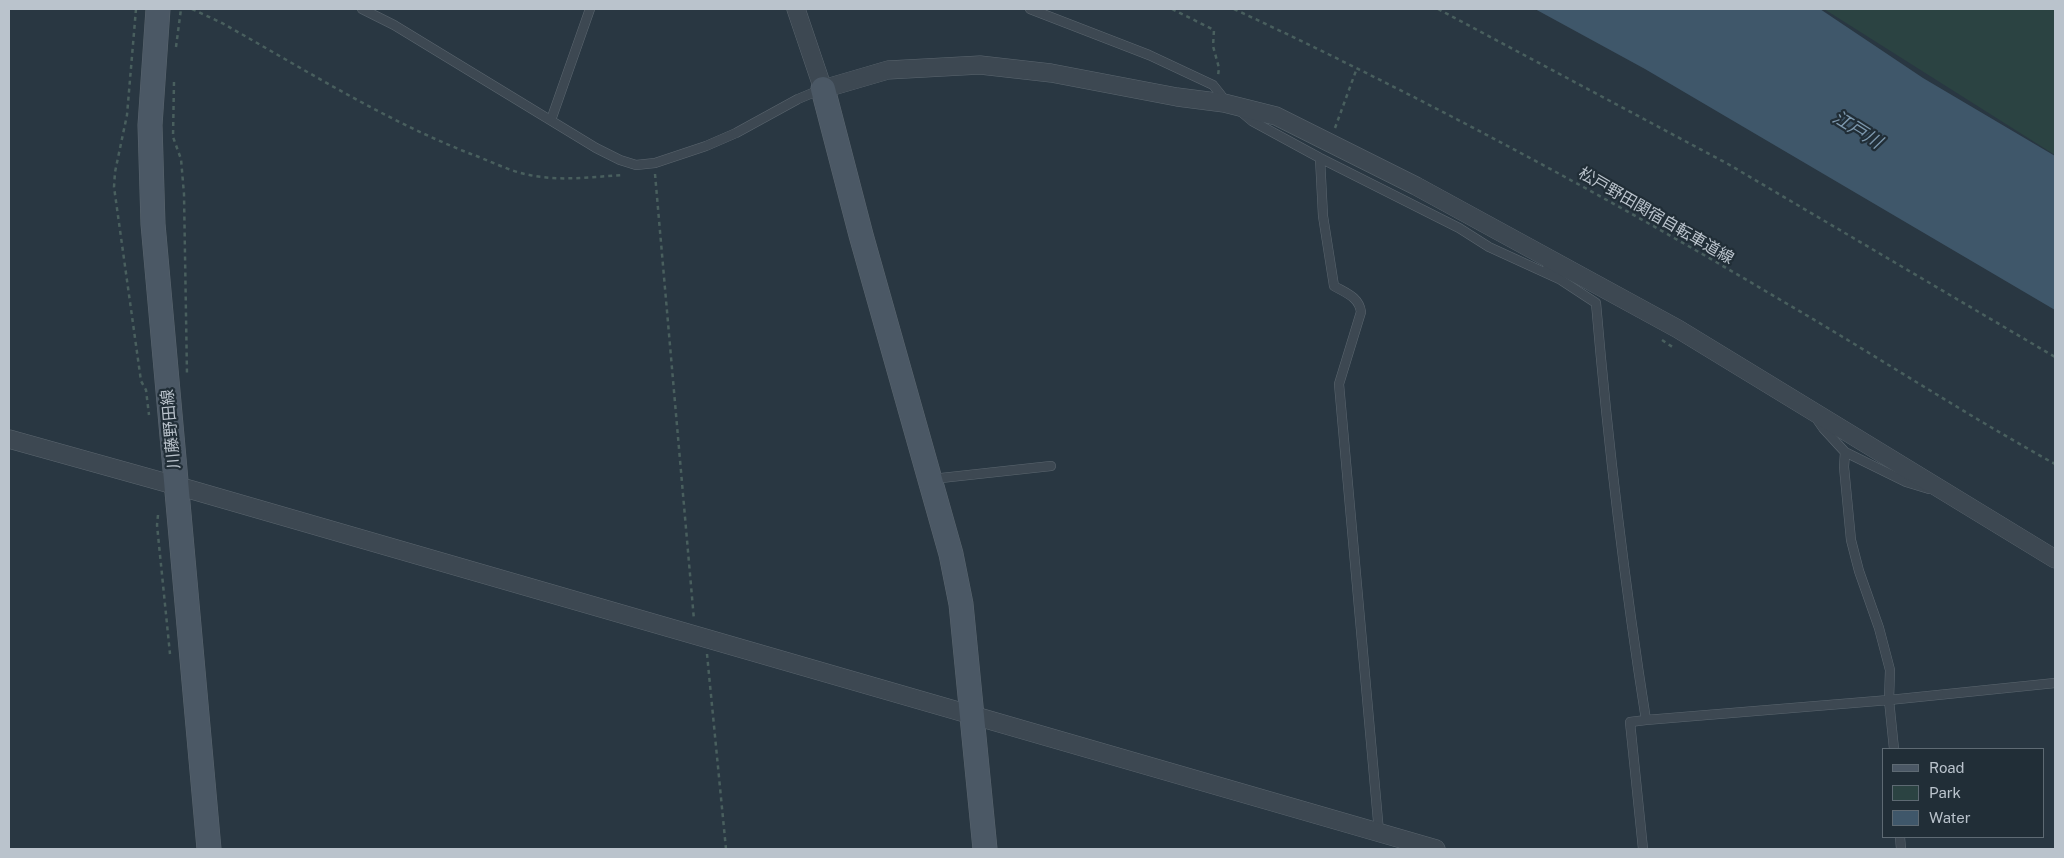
<!DOCTYPE html>
<html>
<head>
<meta charset="utf-8">
<style>
  body { margin:0 }
  #map { position:relative; width:2064px; height:858px; overflow:hidden; background:#293742; font-family:"Public Sans",sans-serif }
  canvas { display:block }
  .frame { position:absolute; inset:0; border:10px solid #bac3cc; pointer-events:none }
  .legend { position:absolute; left:1882px; top:748px; width:162px; height:90px; box-sizing:border-box; background:#212e37; border:1px solid #5e6a73; margin:0; padding:6px 9px; list-style:none; font-size:15px; color:#bac3cc }
  .legend li { display:flex; align-items:center; gap:10px; height:25px }
  .legend b { width:25px; border:1px solid #5e6a73 }
</style>
</head>
<body>
<div id="map">
<canvas width="2064" height="858"></canvas>
<div class="frame"></div>
<ul class="legend">
<li><b style="height:6px;background:#4b5865"></b>Road</li>
<li><b style="height:14px;background:#2b4342"></b>Park</li>
<li><b style="height:14px;background:#3f576a"></b>Water</li>
</ul>
</div>
<script>
const ctx = document.querySelector('canvas').getContext('2d');
ctx.lineJoin = 'round';
function fill(path, color) { ctx.fillStyle = color; ctx.fill(path, 'evenodd'); }
function stroke(path, color, width, dash) { ctx.strokeStyle = color; ctx.lineWidth = width; ctx.lineCap = dash ? 'butt' : 'round'; ctx.setLineDash(dash || []); ctx.stroke(path); }
function label(font, color, halo, rows, align = 'center') {
  ctx.font = font + ' "Public Sans","Noto Sans JP",sans-serif'; ctx.lineWidth = 4.5; ctx.setLineDash([]); ctx.textBaseline = 'middle'; ctx.strokeStyle = halo; ctx.fillStyle = color; for (const [text, x, y, turn = 0] of rows) {
    ctx.save(); ctx.translate(x, y); ctx.rotate((+turn || 0) * Math.PI / 180); ctx.textAlign = isNaN(turn) ? turn : align; if (halo) ctx.strokeText(text, 0, 0); ctx.fillText(text, 0, 0); ctx.restore();
  }
}
const green = new Path2D(`
  M1824,9H2055V155Z`);
const water = new Path2D(`
  M1535,9H1820L1923,78L2055,156V310L1645,69Z`);
const path = new Path2D(`
  M136,9L127,115L115,172L114,187L141,381L146,390L149,415
  M192,9L222,23C304,69 384,120 471,154C488,160 507,170 525,174C558,182 590,177 623,175
  M1172,9L1214,30L1213,46L1219,68L1218,76
  M1234,9C1422,97 1606,196 1784,302C1875,355 1963,413 2055,464
  M1438,9L1728,164L2055,357
  M176,47L181,9
  M174,82L173,137L181,159L184,194L187,375
  M1335,128L1357,68
  M655,174L694,620
  M1662,340L1674,348
  M158,515L157,525L170,654
  M707,654L726,849`);
const lane = new Path2D(`
  M362,9L394,25L596,148L620,160L636,165L655,163L706,146L736,133L798,99L822,89
  M1030,9L1149,55L1213,85L1221,95L1224,103
  M1239,110L1252,121L1320,158L1459,228L1489,247L1559,279
  M551,120L590,9
  M1320,158L1323,216L1334,286C1346,293 1359,297 1361,312L1339,384L1379,832
  M1547,264L1561,280L1596,303C1608,443 1624,580 1646,720L1889,700L2055,683
  M1816,418L1823,428L1845,452L1906,482L1929,489
  M1845,452L1844,467L1851,540L1859,571L1879,628L1890,670L1889,700L1894,749
  M932,479L1051,466
  M1900,837L1901,849
  M1643,849L1630,722L1646,720`);
const street = new Path2D(`
  M796,9L823,89L888,70L980,65L1051,73L1177,97L1224,103L1276,116L1416,186L1678,329L2055,559
  M9,439L192,490L1436,849`);
const secondary = new Path2D(`
  M158,9L150,125L153,224L209,849
  M823,89L861,235L951,554L961,604L985,849`);
const streetNames = [
  ["松戸野田関宿自転車道線",1656,216,30],
  ["川藤野田線",171,429,-95]
];
const waterNames = [
  ["江戸川",1857,130,32]
];
fill(green, '#2b4342');
fill(water, '#3f576a');
stroke(lane, '#5b666f', 10);
stroke(street, '#5b666f', 19);
stroke(secondary, '#5b666f', 25);
stroke(path, '#495f5e', 2.5, [4, 4]);
stroke(lane, '#3d4852', 9);
stroke(street, '#3d4852', 18);
stroke(secondary, '#4b5865', 24);
label('16px', '#bac3cc', '#212e37', streetNames);
label('italic 18px', '#7c97ac', '#212e37', waterNames);
</script>
</body>
</html>
